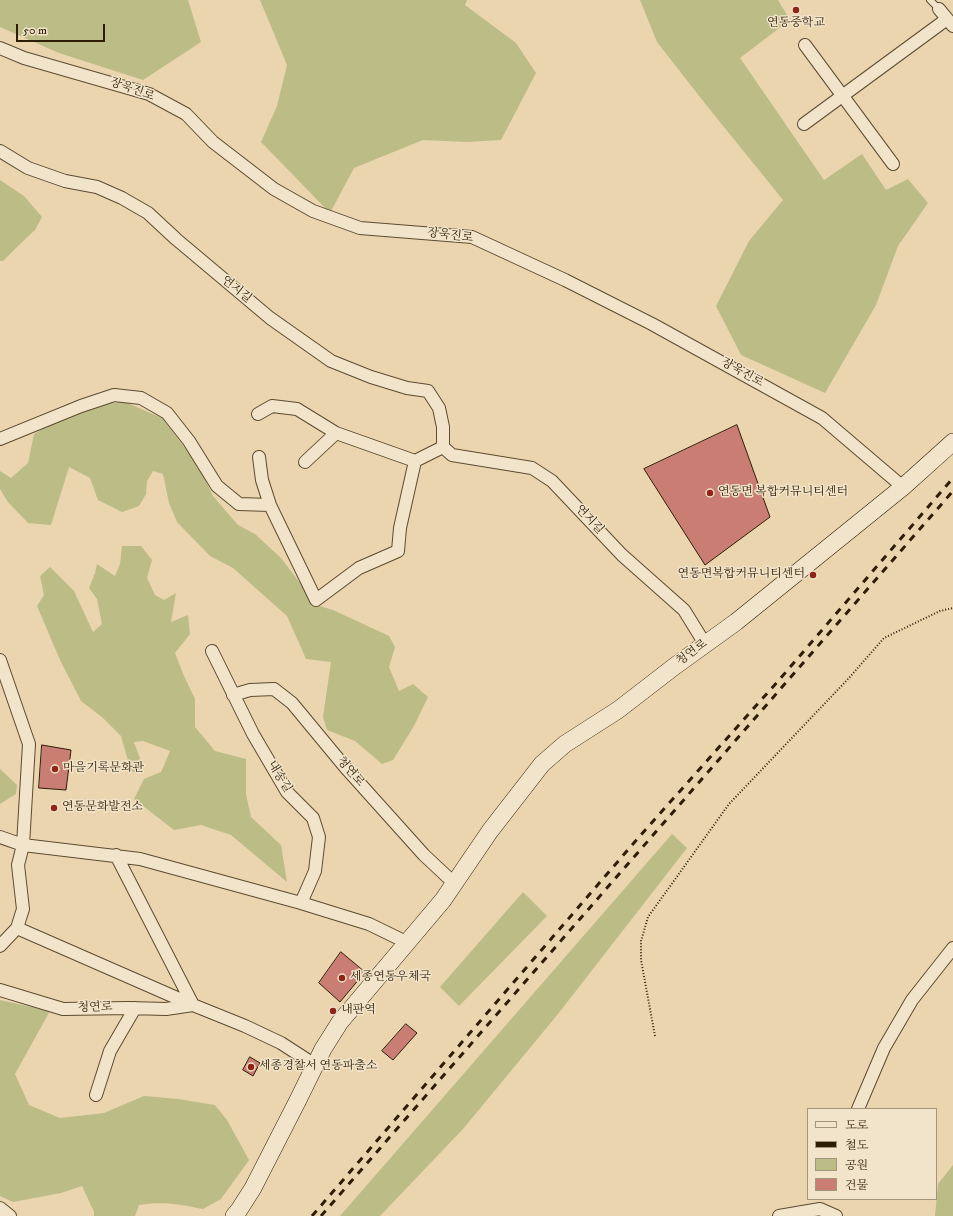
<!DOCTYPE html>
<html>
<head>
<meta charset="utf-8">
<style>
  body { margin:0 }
  #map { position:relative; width:953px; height:1216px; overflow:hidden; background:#ebd5af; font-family:"IM FELL DW Pica","Noto Serif KR",serif }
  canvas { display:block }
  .legend { position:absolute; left:807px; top:1108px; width:130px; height:92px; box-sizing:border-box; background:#f2e4cb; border:1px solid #a3947c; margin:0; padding:5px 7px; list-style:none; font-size:12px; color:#2d1d06 }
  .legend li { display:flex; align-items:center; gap:8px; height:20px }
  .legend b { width:20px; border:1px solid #a3947c }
  .scale { position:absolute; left:16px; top:24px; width:89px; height:18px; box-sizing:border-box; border:2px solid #2d1d06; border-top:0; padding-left:5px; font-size:12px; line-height:14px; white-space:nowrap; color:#2d1d06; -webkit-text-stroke:3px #f2e4cb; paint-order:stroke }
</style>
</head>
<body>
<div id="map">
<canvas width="953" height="1216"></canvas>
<ul class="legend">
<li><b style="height:5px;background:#f2e4cb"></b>도로</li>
<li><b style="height:5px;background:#2d1d06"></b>철도</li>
<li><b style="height:11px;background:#bcbc87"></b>공원</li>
<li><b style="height:11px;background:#ca7d73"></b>건물</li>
</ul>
<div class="scale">50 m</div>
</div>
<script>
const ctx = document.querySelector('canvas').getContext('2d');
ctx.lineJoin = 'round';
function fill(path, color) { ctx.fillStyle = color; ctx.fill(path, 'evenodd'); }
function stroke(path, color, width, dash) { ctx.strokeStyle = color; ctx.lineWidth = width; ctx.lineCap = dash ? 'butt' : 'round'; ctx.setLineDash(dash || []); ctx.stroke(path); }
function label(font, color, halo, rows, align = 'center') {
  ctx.font = font + ' "IM FELL DW Pica","Noto Serif KR",serif'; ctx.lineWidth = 3; ctx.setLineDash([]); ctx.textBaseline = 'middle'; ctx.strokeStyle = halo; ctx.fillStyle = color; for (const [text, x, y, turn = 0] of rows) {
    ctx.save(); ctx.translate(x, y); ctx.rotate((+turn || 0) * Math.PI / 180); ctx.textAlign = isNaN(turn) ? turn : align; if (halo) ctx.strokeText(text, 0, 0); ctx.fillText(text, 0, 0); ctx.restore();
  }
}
const green = new Path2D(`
  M0,0H188L201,42L143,80L59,53L0,27Z
  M260,0H467L465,5L516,43L536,73L501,140L467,142L423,140L354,168L330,213L261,142L277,106L287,65Z
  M640,0H778L790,20L740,58L824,180L862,154L886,190L908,179L928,203L898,246L876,305L825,393L741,355L716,306L749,241L783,200L707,106L657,42Z
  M0,180L24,196L42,217L35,230L19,245L3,261H0Z
  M125,402L162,418L198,465L213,496L238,525L255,534L281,558L303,587L313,604L333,610L389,636L395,647L389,667L399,691L413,684L428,697L414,726L393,760L382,764L355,741L327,730L323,717L331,662L306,659L287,616L233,568L210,556L177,522L169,503L163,474L153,471L147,481L146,494L139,506L122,512L98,500L90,478L69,467L51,525L28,523L8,502L0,489V471L11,478L28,463L34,434L81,406Z
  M122,546H141L152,560L147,578L155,595L164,600L176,593L171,622L188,615L190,634L175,653L184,676L195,699V727L215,751L246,759V794L251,817L281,845L287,882L231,835L201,825L174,830L134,799L144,779L161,772L170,751L143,741L134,742L143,767L139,774L131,771L121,736L103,718L81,701L60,660L37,606L44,595L40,576L50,567L74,591L93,632L102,624L97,599L89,588L95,573L97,564L115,576L120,564Z
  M0,769L17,785L16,794L0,804Z
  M672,834L687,848L558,1014L463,1129L380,1216H340Z
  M523,892L547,916L459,1006L440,987Z
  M0,1000L50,1011L15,1074L29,1105L60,1118L104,1113L144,1096L178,1099L215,1105L227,1120L249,1160L221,1199L203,1209C180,1204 162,1201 139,1205L135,1216H94V1212L82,1186L61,1193L13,1202L0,1196Z
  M953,1165V1216H935L938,1184Z`);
const building = new Path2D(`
  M737,425L770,517L705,565L644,469Z
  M42,745L71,750L66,790L39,788Z
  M341,952L365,972L340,1002L319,983Z
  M406,1024L417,1033L393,1060L382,1051Z
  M250,1057L260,1063L253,1076L243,1070Z`);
const path = new Path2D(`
  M655,1036L641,960V941L648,917L729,804L849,678L884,638L940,611L953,608`);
const service = new Path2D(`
  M930,0L939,9`);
const minor = new Path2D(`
  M939,9L953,26
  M805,45L893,164
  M0,48L24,58L149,94L186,114L213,142L274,189L313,211L360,228L472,237L565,280L652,324L822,418L903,487
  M804,124L947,19
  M0,151L28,168L65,181L97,187L122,198L148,213L176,239L270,318L331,361L371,377L407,388L428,391L439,408L443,427V447
  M258,414L272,406L297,409L336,433L415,461
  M0,439L81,406L114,395L141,398L167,413L189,441L217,486L239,504L270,505
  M259,457L262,480L270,505L316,600L359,568L398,551L400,528L415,461L443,447L452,455L532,468L552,481L622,555L684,610L705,644
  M305,462L336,433
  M212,651L253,734L287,792L313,818L319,837L315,871L301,903
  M0,660L29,744L23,845L140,859L301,903L369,924L406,942
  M233,695L250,690L274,689L292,703L345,767L424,855L455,884
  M0,837L23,845L18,865L23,909L17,928L0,946
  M116,855L193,1005
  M17,928L193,1005
  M0,990L63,1009L129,1008L166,1009L193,1005L245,1026L281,1043L315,1065
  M96,1095L110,1051L135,1008
  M858,1109L884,1048L912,1000L953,948
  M0,1208L10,1216
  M779,1216L820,1209L836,1216`);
const secondary = new Path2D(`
  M234,1216L239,1210L253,1188L298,1100L323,1049L340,1022L443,900L490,831L542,764L565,744L618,710L675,666L736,622L903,487L953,442`);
const rail = new Path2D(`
  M312,1216L639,837L779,680L953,478
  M321,1216L953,491`);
const markers = [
  [796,10,4,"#8f2418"],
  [710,493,4,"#8f2418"],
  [813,575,4,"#8f2418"],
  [55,769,4,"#8f2418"],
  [54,808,4,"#8f2418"],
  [342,978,4,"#8f2418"],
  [333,1011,4,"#8f2418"],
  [251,1067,4,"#8f2418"]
];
const poiNames = [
  ["연동중학교",796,24,"center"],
  ["연동면 복합커뮤니티센터",718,493],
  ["연동면복합커뮤니티센터",805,575,"right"],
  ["마을기록문화관",63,769],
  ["연동문화발전소",62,808],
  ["세종연동우체국",350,978],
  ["내판역",341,1011],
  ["세종경찰서 연동파출소",259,1067]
];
const streetNames = [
  ["장욱진로",132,90,20],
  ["장욱진로",450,236,7],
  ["연지길",236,290,39],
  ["장욱진로",742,373,29],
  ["연지길",589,520,46],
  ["청연로",692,653,-36],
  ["청연로",350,772,49],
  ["내송길",279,777,58],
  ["청연로",95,1008,-2]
];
fill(green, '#bcbc87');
fill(building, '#ca7d73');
stroke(building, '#2d1d06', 1);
stroke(service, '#5c4b30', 8);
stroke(minor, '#5c4b30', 14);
stroke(secondary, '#2d1d06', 18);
stroke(path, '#2d1d06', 2, [1, 2]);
stroke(service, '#f2e4cb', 6);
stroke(minor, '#f2e4cb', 12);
stroke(secondary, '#f2e4cb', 17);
stroke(rail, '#2d1d06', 3, [7, 7]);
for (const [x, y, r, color] of markers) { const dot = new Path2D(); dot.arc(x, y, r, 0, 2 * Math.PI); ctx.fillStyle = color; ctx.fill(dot); stroke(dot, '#f2e4cb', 1.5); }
label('12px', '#2d1d06', '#f2e4cb', poiNames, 'left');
label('12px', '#2d1d06', '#f2e4cb', streetNames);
</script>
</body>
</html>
